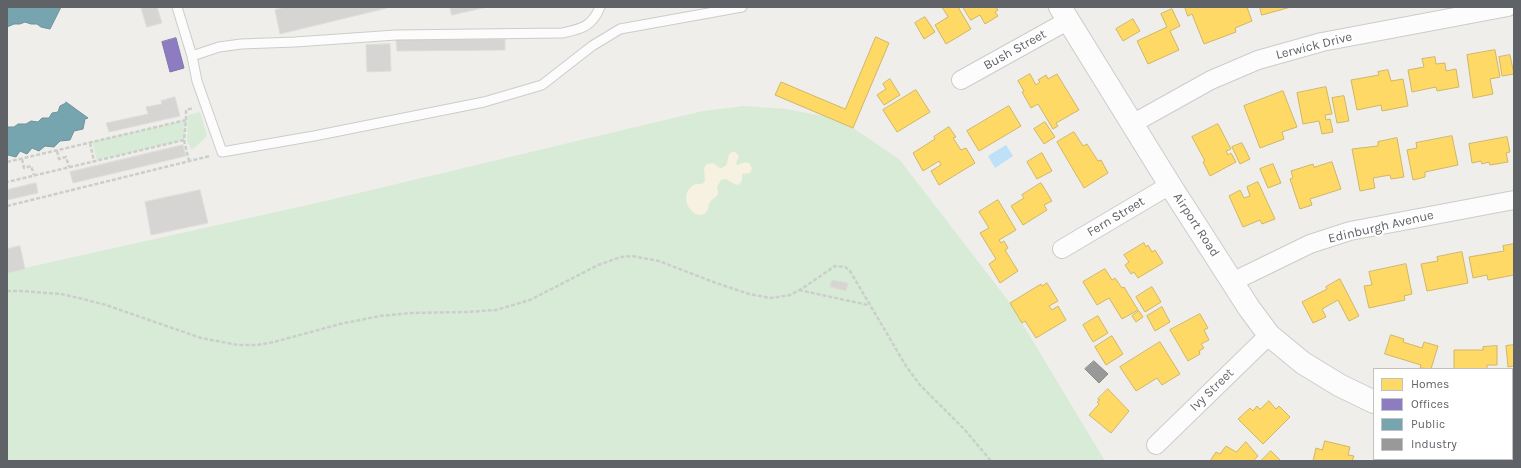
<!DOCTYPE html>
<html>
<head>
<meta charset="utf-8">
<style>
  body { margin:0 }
  #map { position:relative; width:1521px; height:468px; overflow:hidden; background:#efeeea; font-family:Karla,sans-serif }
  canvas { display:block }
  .frame { position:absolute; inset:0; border:8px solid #5f6368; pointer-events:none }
  .legend { position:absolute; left:1373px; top:368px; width:140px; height:92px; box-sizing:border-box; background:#fff; border:1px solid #bfc1c3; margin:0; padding:5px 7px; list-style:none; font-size:12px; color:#5f6368 }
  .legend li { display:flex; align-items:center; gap:8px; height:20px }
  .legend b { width:20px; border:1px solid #bfc1c3 }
</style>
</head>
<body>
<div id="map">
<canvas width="1521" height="468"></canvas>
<div class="frame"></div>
<ul class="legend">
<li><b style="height:11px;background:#ffd966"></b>Homes</li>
<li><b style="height:11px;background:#8e7cc3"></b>Offices</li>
<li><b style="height:11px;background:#76a5af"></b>Public</li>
<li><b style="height:11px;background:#999"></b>Industry</li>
</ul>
</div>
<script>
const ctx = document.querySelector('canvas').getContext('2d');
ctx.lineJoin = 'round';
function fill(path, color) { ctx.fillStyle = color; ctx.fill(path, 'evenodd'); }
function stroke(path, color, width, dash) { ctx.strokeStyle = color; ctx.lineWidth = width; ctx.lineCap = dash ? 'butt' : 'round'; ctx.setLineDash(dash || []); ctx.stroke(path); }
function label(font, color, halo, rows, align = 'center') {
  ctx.font = font + ' Karla,sans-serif'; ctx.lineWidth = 4; ctx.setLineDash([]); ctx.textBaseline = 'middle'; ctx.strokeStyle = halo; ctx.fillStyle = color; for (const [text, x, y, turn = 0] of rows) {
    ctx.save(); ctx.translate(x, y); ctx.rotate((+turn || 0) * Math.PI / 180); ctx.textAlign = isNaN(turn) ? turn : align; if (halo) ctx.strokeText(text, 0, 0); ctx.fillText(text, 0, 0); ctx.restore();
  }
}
const green = new Path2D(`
  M744,106L786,109L823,116L853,128L899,159L923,190L1010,303L1105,461H7V272L321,202L703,111Z
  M200,112L207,136L192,150L187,141L188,115Z
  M186,120L184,140L97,160L92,142Z`);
const sand = new Path2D(`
  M732,152H735L739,156L736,163L737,165L746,162L750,164L752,169L750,173L742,174V180L740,184L736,185L726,179L721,180L717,187C720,198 716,195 710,202C708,205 709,210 705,213C694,222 677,197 692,186C696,183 700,185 704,183L705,181L704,168L707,164L713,163L720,168C729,167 727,160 729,154Z`);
const water = new Path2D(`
  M1006,145L1013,156L995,168L988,156Z`);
const homes = new Path2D(`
  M942,7H958L971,29L946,44L935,25L948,17Z
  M963,7H996L998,10L995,12L998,16L985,24L980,15L971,20Z
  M1185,7H1247L1252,21L1235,28L1236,32L1204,44L1192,14L1188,16Z
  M1260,7H1291L1262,15Z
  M1172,9L1180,26L1170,31L1179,50L1148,64L1137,41L1167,27L1161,14Z
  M925,17L935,32L924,39L915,23Z
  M1133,19L1140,31L1123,41L1116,29Z
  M876,37L889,43L853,128L775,95L781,82L845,109Z
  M1495,50L1500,77L1490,79L1493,94L1473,98L1467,55Z
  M1510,55L1514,74L1502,76L1499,57Z
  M1435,57L1436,64L1445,63L1446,71L1456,69L1459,87L1437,91L1436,87L1412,92L1408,70L1424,67L1422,59Z
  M1388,70L1391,81L1403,79L1408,106L1382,111L1381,105L1357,110L1351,80L1379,75L1378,72Z
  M1030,74L1036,85L1040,82L1038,80L1046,75L1048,79L1057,74L1079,110L1056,123L1058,126L1053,129L1038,104L1031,108L1022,92L1024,91L1018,81Z
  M890,79L900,95L884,105L877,95L886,89L883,84Z
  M1326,87L1332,114L1325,115L1326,120L1330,119L1333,132L1322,134L1319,121L1303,124L1297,93Z
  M916,90L930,112L897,132L883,110Z
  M1283,91L1297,127L1282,132L1284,139L1260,148L1244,106Z
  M1344,96L1349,121L1337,123L1332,98Z
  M1009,106L1021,126L979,151L967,131Z
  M1045,122L1055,137L1044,144L1034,129Z
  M1218,124L1231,149L1226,151L1228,155L1231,153L1236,162L1210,176L1203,162L1205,161L1192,137Z
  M949,127L956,137L953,138L961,150L966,148L975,163L939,185L931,171L941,165L939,161L923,171L913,153L935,139L934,137Z
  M1074,132L1083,146L1087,144L1098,161L1101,160L1108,173L1084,188L1057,142Z
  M1452,136L1458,165L1425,172V177L1413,180L1407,150L1417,148L1416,143Z
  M1507,137L1510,152L1506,153L1508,162L1490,165L1489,162L1482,164L1481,161L1472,163L1469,144Z
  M1397,138L1404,177L1391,179L1390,175L1373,178L1375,188L1360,191L1352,149L1378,146V142Z
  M1242,143L1250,159L1240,164L1232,147Z
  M1042,153L1052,171L1037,179L1027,162Z
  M1332,162L1341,189L1310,199L1312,205L1300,209L1290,179L1293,178L1291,171L1313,164L1314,167Z
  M1273,164L1281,183L1268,188L1260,169Z
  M1258,182L1275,219L1262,224L1260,220L1243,227L1229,196L1240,190L1244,198L1250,196L1247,187Z
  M1041,183L1052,201L1044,205L1047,210L1023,225L1011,206L1024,198L1022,195Z
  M998,200L1016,230L999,240L1001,243L1004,241L1008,248L1005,250L1018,271L1000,283L989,264L996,259L980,233L989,228L979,212Z
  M1144,243L1146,247L1148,245L1152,252L1155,250L1163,263L1138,278L1134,272L1131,274L1125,265L1129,262L1124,255Z
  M1514,244V275L1488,280L1487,275L1473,278L1469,257L1504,251L1503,246Z
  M1462,252L1468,283L1427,291L1421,264L1438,261L1437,257Z
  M1406,264L1412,294L1404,296L1405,300L1369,308L1364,286L1372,285L1369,272Z
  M1105,269L1112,280L1115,278L1122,288L1124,287L1138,310L1122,319L1109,298L1097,305L1083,282Z
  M1340,279L1359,316L1349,321L1338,300L1322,309L1326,317L1313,323L1302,302L1327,289L1326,287Z
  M1047,283L1058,301L1049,306L1052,310L1058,306L1066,320L1036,338L1025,321L1022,323L1010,303L1041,284L1042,286Z
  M1152,287L1161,302L1145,312L1136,297Z
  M1162,307L1170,322L1155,331L1147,316Z
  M1139,311L1143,317L1136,322L1132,316Z
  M1200,314L1208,328L1204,330L1209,340L1201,344L1204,348L1199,351L1200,354L1188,361L1170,330Z
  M1098,316L1108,333L1093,342L1083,325Z
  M1391,335L1404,339L1403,342L1422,348L1424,342L1438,346L1431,369L1420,368L1421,365L1385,354Z
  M1112,336L1123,354L1106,365L1095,347Z
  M1160,342L1180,374L1162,385L1157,378L1136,391L1120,367Z
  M1514,345V366L1508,367L1506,346Z
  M1497,346V365H1487V369H1454V350H1483V347Z
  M1108,389L1129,411L1111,433L1089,415L1099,404L1097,402L1100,400L1098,399Z
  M1269,401L1276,409L1279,406L1290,417L1263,444L1238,419L1250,408L1253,411L1257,406L1260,409Z
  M1325,441L1350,447L1348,455L1354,456L1352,461H1313L1316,448L1322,450Z
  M1246,442L1258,456L1253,461H1210L1216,452L1220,454L1226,446L1236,452Z
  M1271,451L1281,461H1261Z`);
const offices = new Path2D(`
  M176,38L184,68L170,72L162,42Z`);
const public = new Path2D(`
  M7,7H61L50,29L41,27L37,24H31L25,22L20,24H14L7,27Z
  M66,102L88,118L85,119L83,129L74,131L70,140L60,141L54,147L45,146L39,151L32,148L27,154L20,151L16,157L8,155L7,156V127H14L18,124H26L31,121L38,122L42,118H49L52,113L58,112L60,106L66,103Z`);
const industry = new Path2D(`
  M1094,361L1108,374L1099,383L1085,369Z`);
const building = new Path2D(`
  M141,7H157L162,23L147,27Z
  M285,7H386L387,8L280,34L275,10Z
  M450,7H487L452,15Z
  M505,39V50L397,51L396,40Z
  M390,44L391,71L367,72L366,45Z
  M175,97L180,116L109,132L106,123L148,114L146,107L162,104L161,101Z
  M183,145L186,156L73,183L70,172Z
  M36,183L38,193L7,200V190Z
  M200,190L208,223L151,235L145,202Z
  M20,246L25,269L7,273V249Z
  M832,280L848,283L846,291L830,287Z`);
const path = new Path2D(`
  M186,120V110L193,108
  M184,140L189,161
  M90,143L94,161
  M57,151L59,159L66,157L69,167
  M22,159L24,168L31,166L34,175
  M7,162L186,120L184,140L7,182
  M7,206L210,156
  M799,290L868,305
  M7,291H21L61,294L83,299L106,305L201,338L238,345H257L274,342L340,324L380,316L410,313L467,312L496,310L530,300L598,265L621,257L632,256L659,261L716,283L749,294L771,298L790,295L803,288L835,266L845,267L850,271L906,366L920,385L965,430L991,461`);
const service = new Path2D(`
  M177,7L192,56L197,81L222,152L314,136L484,102L542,85L592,46L620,29L742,7
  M192,56L219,47L241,44L295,42L396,35L562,33C581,29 592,27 600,7`);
const minor = new Path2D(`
  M961,80L1069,20
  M1132,124L1211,80L1258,60L1322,42L1508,7
  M1062,249L1170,185
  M1232,282L1310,244L1350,231L1514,200
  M1156,445L1269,335
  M1388,461L1389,459`);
const tertiary = new Path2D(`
  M1060,7L1170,185L1249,308L1269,335L1303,363L1339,385L1374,402
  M1512,416H1514`);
const streetNames = [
  ["Lerwick Drive",1314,46,-14],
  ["Bush Street",1015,50,-29],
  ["Fern Street",1116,217,-31],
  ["Airport Road",1196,225,57],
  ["Edinburgh Avenue",1381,227,-13],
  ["Ivy Street",1212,390,-44]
];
fill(green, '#d8ebd6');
fill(sand, '#f6f1e1');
fill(water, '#bfe0f9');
fill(homes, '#ffd966');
stroke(homes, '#cfb667', 1);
fill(offices, '#8e7cc3');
stroke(offices, '#8074a8', 1);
fill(public, '#76a5af');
stroke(public, '#6f919a', 1);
fill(industry, '#999');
stroke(industry, '#88898a', 1);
fill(building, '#d6d5d3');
stroke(building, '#deddd9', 1);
stroke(service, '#cbcccc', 11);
stroke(minor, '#cbcccc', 20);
stroke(tertiary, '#cbcccc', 24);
stroke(path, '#cacfcc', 2.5, [4, 2]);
stroke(service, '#fdfcfc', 9);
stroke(minor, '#fdfcfc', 18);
stroke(tertiary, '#fdfcfc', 22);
label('13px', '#5f6368', '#fff', streetNames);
</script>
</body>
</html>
